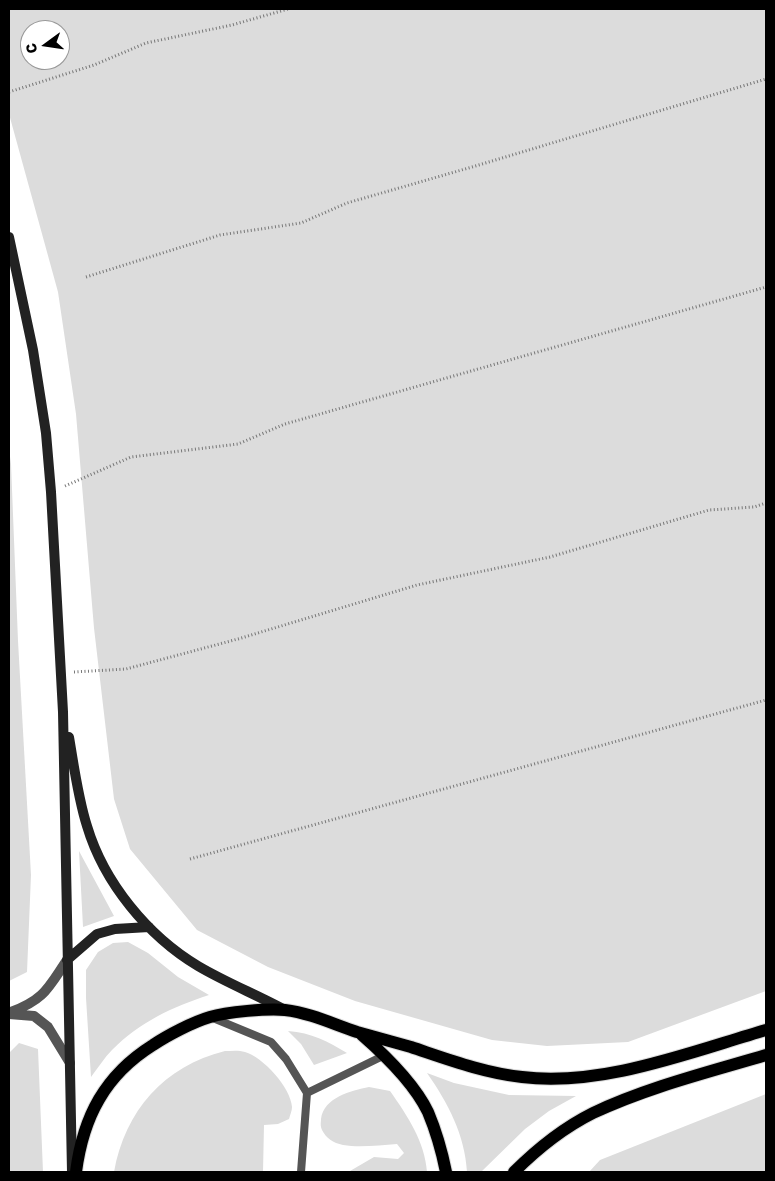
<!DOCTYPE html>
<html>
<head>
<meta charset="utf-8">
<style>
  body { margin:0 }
  #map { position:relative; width:775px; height:1181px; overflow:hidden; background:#fff; font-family:"Golos Text",sans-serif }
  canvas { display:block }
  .frame { position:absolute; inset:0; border:10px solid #000; pointer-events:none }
  .north { position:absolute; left:20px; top:20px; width:50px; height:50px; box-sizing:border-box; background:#fff; border:1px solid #999; border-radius:50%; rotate:256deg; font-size:14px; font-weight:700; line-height:20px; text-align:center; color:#000 }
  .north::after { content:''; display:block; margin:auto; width:18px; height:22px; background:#000; clip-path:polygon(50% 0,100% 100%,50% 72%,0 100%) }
</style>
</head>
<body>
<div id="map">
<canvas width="775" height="1181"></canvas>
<div class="frame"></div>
<div class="north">С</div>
</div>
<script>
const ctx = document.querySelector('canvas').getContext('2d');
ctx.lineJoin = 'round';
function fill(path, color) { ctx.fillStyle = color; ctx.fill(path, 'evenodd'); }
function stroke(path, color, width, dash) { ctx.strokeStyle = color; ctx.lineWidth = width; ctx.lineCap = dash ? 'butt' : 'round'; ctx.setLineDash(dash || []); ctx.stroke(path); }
const green = new Path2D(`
  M9,9H766V991L628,1042L547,1046L492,1040L355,1001L268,967L197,930L130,849L114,799L94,628L76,414L58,292L9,114ZM30,30H60V60H30Z
  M9,449L11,464L18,641L31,875L27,972L9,981Z
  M79,851L114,916L83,927Z
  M128,942L148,953L178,977L209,995C172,1007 140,1022 112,1050C104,1058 98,1068 91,1077L86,998V970L98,952L113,943Z
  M288,1031C312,1033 327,1041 347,1053L314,1065L301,1044Z
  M19,1043L38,1049L43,1172H9V1053Z
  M225,1051C231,1051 239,1050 245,1052C263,1057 291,1088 292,1107C292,1111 290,1115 289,1119L278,1124L264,1125L263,1172H114C125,1111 164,1066 225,1051Z
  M427,1073L454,1083L509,1095L576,1096L549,1111L525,1129L481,1172H467C465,1135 448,1103 427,1073Z
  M369,1087L390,1091C407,1115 425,1142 427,1172L350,1171L374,1157L398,1159L404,1153L397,1144C380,1145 360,1148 343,1145C333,1143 326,1138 322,1130C320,1125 321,1123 321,1119C324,1097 351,1091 369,1087Z
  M766,1094V1172H589L600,1160Z`);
const path = new Path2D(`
  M9,92L94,65L146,43L232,25L288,9
  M86,277L220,235L301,223L347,203L472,167L766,79
  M65,486L131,457L238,444L285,424L766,287
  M74,672L126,669L238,639L417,585L550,557L709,510L754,507L766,503
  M190,859L766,700`);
const lane = new Path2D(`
  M213,1018L271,1042L286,1059L307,1093L301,1172
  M307,1093L385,1055`);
const street = new Path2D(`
  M11,1012C45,999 48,988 67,960
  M9,1014L34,1016L48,1027L70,1063`);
const secondary = new Path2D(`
  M9,237L33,350L46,433L51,492L63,712L72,1172
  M69,737C74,766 78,798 87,826C104,883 148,936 198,966C225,982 255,994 283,1009
  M67,960L97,934L115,929L149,927`);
const primary = new Path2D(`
  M362,1035C386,1056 414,1083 428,1112C436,1131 442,1152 446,1172
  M76,1172C83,1117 105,1075 153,1045C168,1035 193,1022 210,1017C226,1012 269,1008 285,1010C310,1013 333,1024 357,1032C375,1037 393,1042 411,1047C447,1059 484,1073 522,1077C602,1087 690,1052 766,1030
  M514,1172C536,1150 565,1127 593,1113C648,1087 709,1072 766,1055`);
fill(green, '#dcdcdc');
stroke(primary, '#dbdbdb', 14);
stroke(path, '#777', 3, [1, 2.5]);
stroke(lane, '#555', 8);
stroke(street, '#555', 10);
stroke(secondary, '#222', 10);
stroke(primary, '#000', 12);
</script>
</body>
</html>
